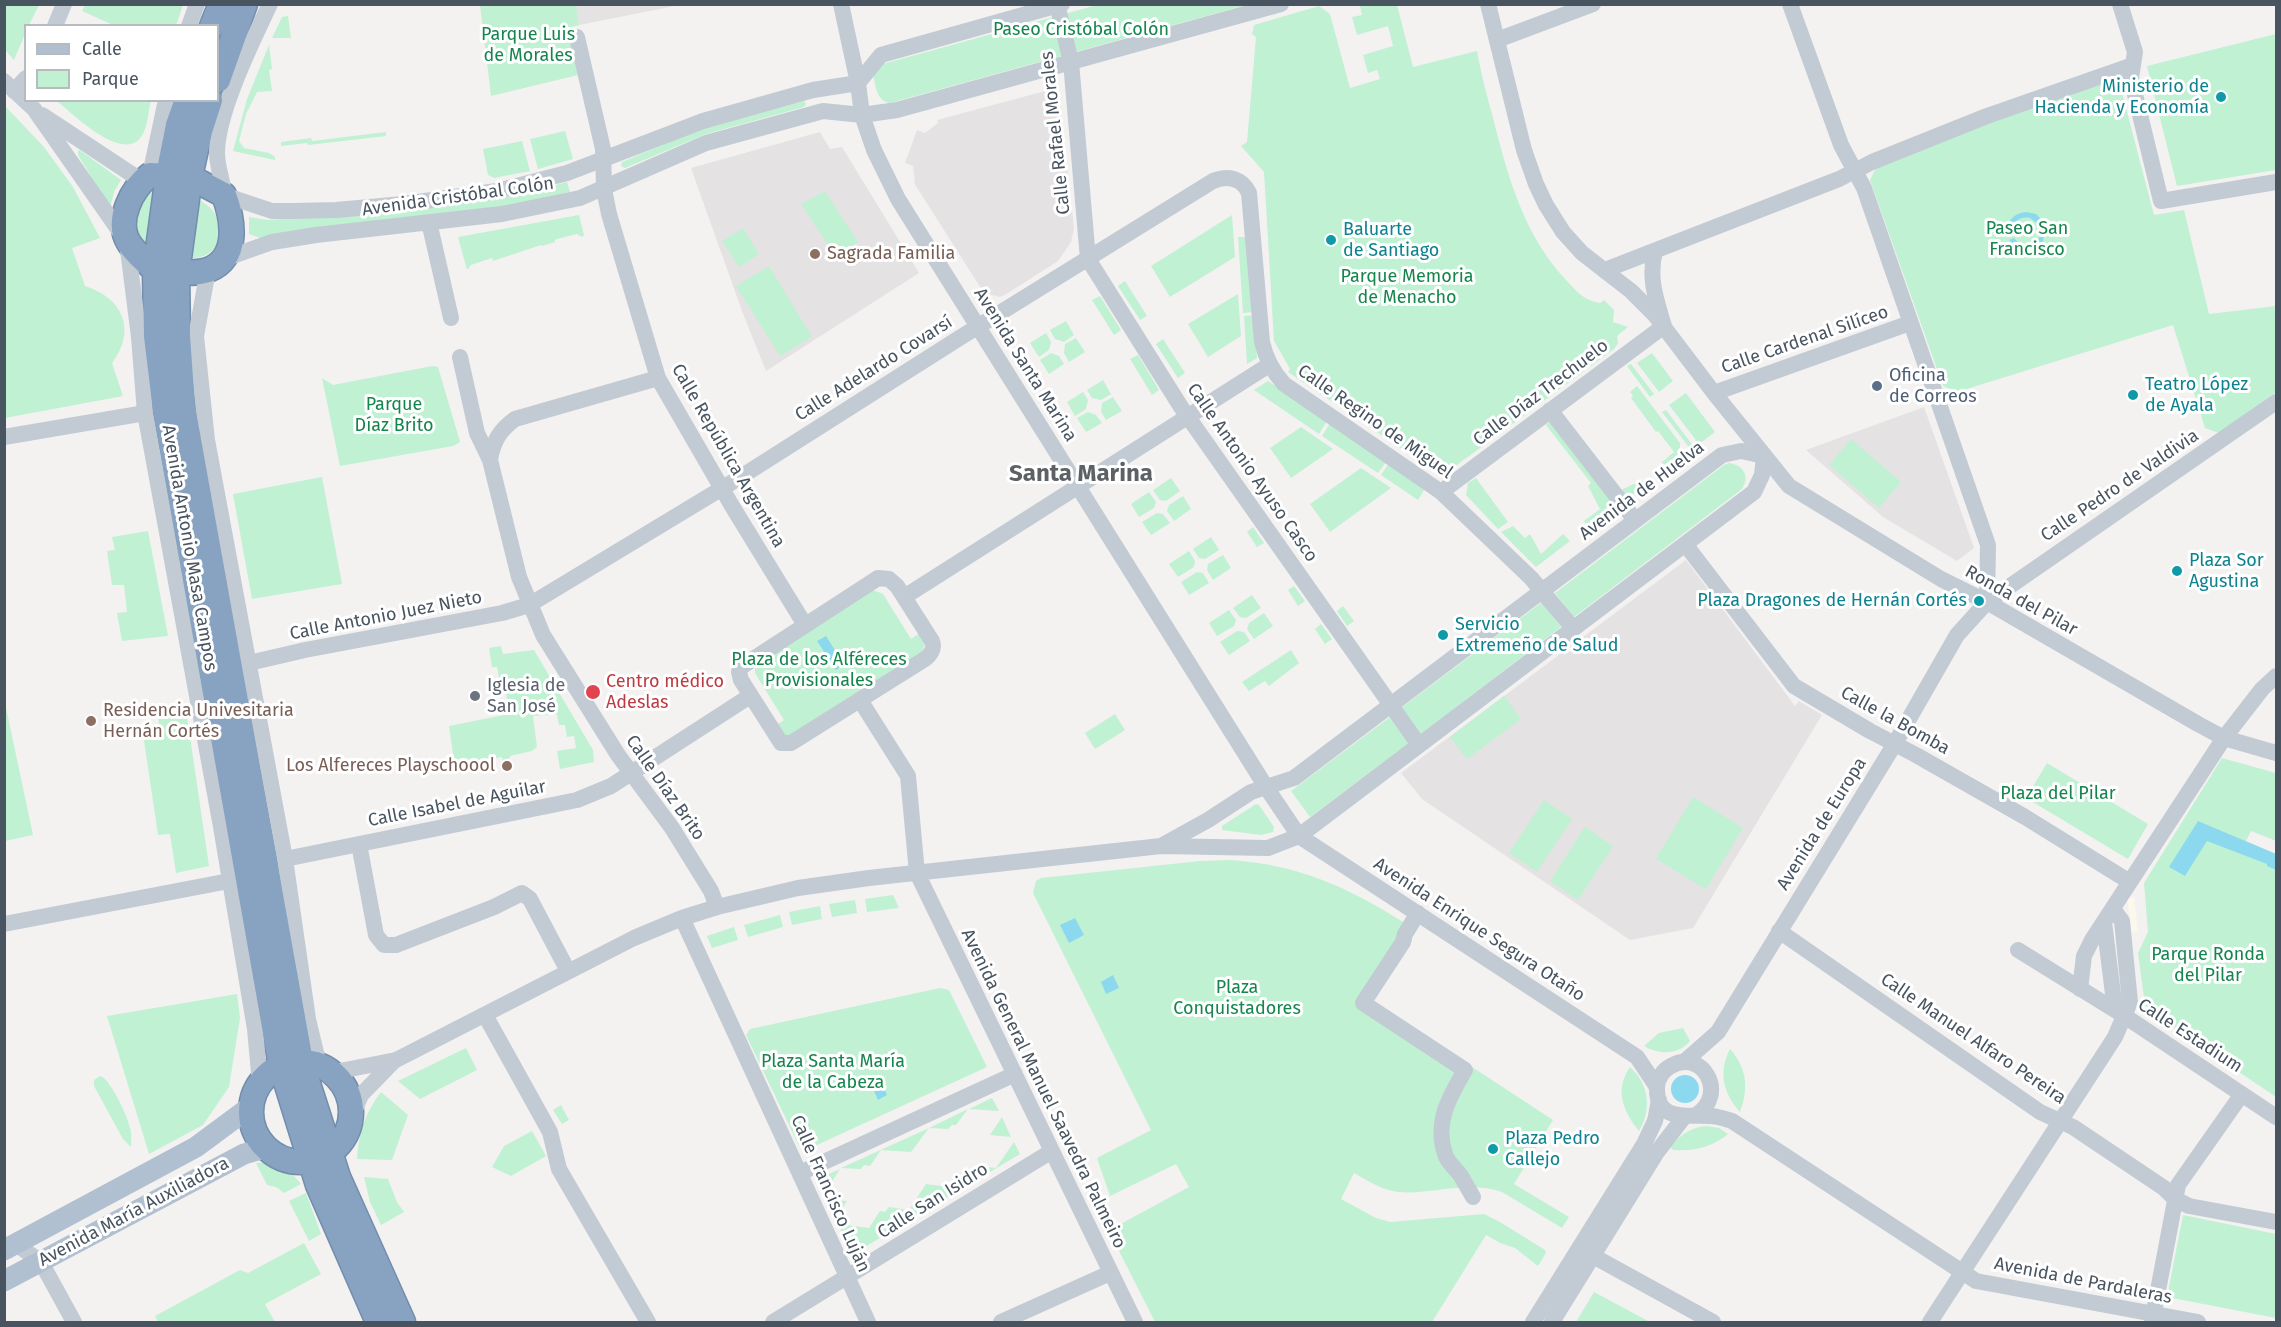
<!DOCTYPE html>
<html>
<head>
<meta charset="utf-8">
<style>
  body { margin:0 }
  #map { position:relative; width:2281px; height:1327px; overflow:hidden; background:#f4f1f1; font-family:"Fira Sans",sans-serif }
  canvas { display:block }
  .frame { position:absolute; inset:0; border:6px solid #485460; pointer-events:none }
  .legend { position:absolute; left:24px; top:24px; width:195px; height:78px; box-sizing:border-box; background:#fff; border:2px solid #b6bbbf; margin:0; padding:8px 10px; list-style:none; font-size:18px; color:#485460 }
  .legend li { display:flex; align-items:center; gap:12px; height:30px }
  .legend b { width:30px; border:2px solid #b6bbbf }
</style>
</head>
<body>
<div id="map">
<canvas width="2281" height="1327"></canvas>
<div class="frame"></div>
<ul class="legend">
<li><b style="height:8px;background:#b1c0d0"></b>Calle</li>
<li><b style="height:16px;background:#c0f1d3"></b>Parque</li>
</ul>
</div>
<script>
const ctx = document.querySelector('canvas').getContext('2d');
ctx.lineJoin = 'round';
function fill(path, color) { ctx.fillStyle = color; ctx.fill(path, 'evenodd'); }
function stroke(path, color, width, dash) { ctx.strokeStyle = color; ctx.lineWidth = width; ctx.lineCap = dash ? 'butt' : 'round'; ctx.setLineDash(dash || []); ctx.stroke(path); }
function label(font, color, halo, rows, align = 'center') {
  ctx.font = font + ' "Fira Sans",sans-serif'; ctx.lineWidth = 6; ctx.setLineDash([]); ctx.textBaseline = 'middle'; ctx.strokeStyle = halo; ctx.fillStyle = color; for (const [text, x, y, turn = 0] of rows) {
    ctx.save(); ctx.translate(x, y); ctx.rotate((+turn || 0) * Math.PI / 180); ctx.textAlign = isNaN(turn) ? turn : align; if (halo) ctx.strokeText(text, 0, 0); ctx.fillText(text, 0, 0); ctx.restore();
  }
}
const commercial = new Path2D(`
  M2134,897L2138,931L2132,932L2127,898Z`);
const education = new Path2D(`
  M576,5V4L680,5L579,25Z
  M1049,90L1059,97L1074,228L1071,242L1058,261L1008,293L1000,297L984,293L914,183L915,182L913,166L905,163L917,130L925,133L938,123L937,120Z
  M820,132L830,149L842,147L919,273L766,371L742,311L691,168Z
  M1924,407L1974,548L1957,561L1883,517L1806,450Z
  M1686,560L1795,706L1799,701L1822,715L1693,928L1630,940L1422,799L1401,773Z`);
const green = new Path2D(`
  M4,5H39L29,25L26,26L25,34L14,60L5,50Z
  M85,5V4L183,5L176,26L113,25L82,11Z
  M480,5H576L579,25L567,28L578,75L491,96Z
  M1097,5H1246L890,103C876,101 876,86 873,75L879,65Z
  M1363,5H1397L1413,67L1477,51C1481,74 1487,96 1493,118C1508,177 1524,236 1567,281C1578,293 1584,300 1600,303L1604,300L1614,310L1613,322L1628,327L1617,336L1618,343L1614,349L1442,476L1288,372L1290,369L1274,341L1264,172L1241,146L1247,142L1256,37L1252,34L1254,25L1319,6L1330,14L1350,88L1380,79L1377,70L1368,73L1363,55L1393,46L1388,26L1357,35L1352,17L1362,15L1360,6Z
  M288,16L291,38H272L282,17Z
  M2276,34V170L2177,186L2147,66Z
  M269,45L272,69L269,70L272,91L257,92L246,114L239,141L244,148L269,153L275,157V160L233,151L247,99Z
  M2106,80L2121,89L2154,215L2184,210L2209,314L2276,306V392L2219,433L2205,428L2173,325L1957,392L1943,386L1870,180L1881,158Z
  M57,101H151C148,111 148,128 141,137C122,163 73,114 57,101Z
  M804,101L806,104L804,107L706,134L625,168L621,166L622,162L705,127Z
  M5,106L44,147L73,187L100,238L72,248L85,286C123,298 137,330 112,363L123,396L5,418Z
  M565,131L573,159L538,169L530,139Z
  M386,132V136L308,145L307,143L281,146V142L311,138L312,141Z
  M522,141L530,171L494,178L488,175L483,149Z
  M78,150L81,151L121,180L114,192L110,208L78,155Z
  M567,182L570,192L503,207L263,239L249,234V217L267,220L299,218L502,198Z
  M155,191L148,244C127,231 132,199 155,191Z
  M825,191L858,242L835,256L801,204Z
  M196,199C231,212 228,260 189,258Z
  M579,215L584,235L582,237L577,234L557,239L555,240V242L542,246L541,245L493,261L492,258L471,265L467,270L458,237Z
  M1232,215L1235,257L1170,297L1151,266Z
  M743,228L759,254L739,267L722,241Z
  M1238,237H1248L1254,312L1243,313Z
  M769,266L812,337L780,356L736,286Z
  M1125,281L1147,316L1140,320L1118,286Z
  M1238,294L1241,336L1208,357L1188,324Z
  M1100,296L1121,330L1114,335L1092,300Z
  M1254,315L1257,358L1247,364L1244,316Z
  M1066,321L1074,335L1064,342L1055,339L1050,330Z
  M1046,333L1051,342L1049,350L1039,357L1030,343Z
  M1076,338L1085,352L1069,362L1064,353L1065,344Z
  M1163,339L1185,373L1178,378L1156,344Z
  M1051,353L1059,356L1064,364L1049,374L1040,360Z
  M1652,353L1673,381L1659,392L1637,363Z
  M1138,355L1159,390L1152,395L1130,359Z
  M1631,364L1654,394L1650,397L1627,366Z
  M432,366L438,367L460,442L453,446L340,466L322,378L333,385Z
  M1103,380L1111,394L1101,400L1092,398L1087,390Z
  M1268,381L1327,421L1319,434L1254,390Z
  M1637,386L1680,443V457L1666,468L1662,462L1674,452L1658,431L1656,432L1631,398L1633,396L1630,392Z
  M1083,392L1088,400L1086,409L1075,416L1067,402Z
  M1686,393L1715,432L1699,444L1669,405Z
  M1113,397L1122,411L1106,420L1101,412L1102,403Z
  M1666,410L1694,447L1691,450L1662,412Z
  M1088,412L1096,415L1102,423L1086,432L1077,418Z
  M1550,421L1615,506L1589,527L1584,521L1600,509L1588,486L1591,483L1546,425Z
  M1330,423L1387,461L1378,473L1322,436Z
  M1301,427L1333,449L1291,478L1270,448Z
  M1851,439L1901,482L1879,508L1829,465Z
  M1389,463L1426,487L1418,500L1381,475Z
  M1729,463C1744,465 1750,477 1742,489L1574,617L1555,593L1724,465Z
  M1361,468L1391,488L1330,532L1310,504Z
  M322,477L342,584L252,599L233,494Z
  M1171,478L1180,491L1166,501L1160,500L1153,490Z
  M1476,478L1508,522L1498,529L1466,495L1468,483Z
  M1642,480L1645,484L1627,499L1621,490Z
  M1149,492L1156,502L1154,508L1139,517L1131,504Z
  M1183,496L1191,509L1174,521L1167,511L1169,505Z
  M1157,513L1163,514L1170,523L1151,535L1142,522Z
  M1513,526L1525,538L1530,534L1541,554L1563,534L1570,541L1536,567L1501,532Z
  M1253,527L1264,543L1257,547L1247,532Z
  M148,531L168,636L122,641L117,613L127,612L124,585H112L107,551L115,550L112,537Z
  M1211,537L1219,550L1205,559L1199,558L1193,549Z
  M1189,551L1195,561L1194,567L1178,577L1169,564Z
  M1223,555L1231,568L1213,580L1207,570L1208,564Z
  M1197,572L1203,573L1209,583L1189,595L1181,582Z
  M1294,586L1305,601L1298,606L1288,590Z
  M873,590L883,594L911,639L920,633L925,643L922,652L786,737L775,726L784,720L755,673V667Z
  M1252,595L1261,608L1246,618L1240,617L1233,608Z
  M1542,602L1561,627L1421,734L1401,708Z
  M1343,606L1354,621L1347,626L1337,611Z
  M1229,610L1236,620L1234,626L1217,636L1209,623Z
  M1264,613L1273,626L1254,639L1247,629L1249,623Z
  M1321,624L1332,639L1325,644L1315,629Z
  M1237,631L1244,632L1250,641L1229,655L1220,642Z
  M501,646L503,654L534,650L593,750L594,762L560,769L557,751L576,748L574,736L567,737L565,725H559L557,714L533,716L537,747L532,751L510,756V758L503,760L502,757L479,761L480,770L456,774L449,726L509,714L504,678H499L497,667H492L489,648Z
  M1291,650L1299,663L1269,686L1265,681L1249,691L1242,682Z
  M1504,696L1521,719L1467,759L1450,737Z
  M4,698L33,835L5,841H4Z
  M185,703L209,866L176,873L170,834L158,835L143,734L160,731L157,710Z
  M1115,714L1125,730L1095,749L1085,733Z
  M1390,717L1409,743L1310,817L1291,791Z
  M2222,758L2276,773V841L2251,831L2246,841L2276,854V1097L2153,1014L2145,1005L2138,953L2148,932L2144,883Z
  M2047,763L2148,824L2128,859L2026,798Z
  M1693,797L1743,828L1706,889L1656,859Z
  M1544,800L1572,819L1537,872L1509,853Z
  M1256,804L1259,805L1274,827L1273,832L1261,835L1222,830V826Z
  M1585,827L1613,846L1578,900L1550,881Z
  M1231,860C1300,865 1347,887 1405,923L1373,1002L1553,1120L1514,1184L1569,1217L1562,1228L1502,1192C1468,1180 1432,1195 1398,1192C1382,1190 1368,1181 1354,1173L1341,1199L1376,1218L1390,1222L1484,1214L1500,1222L1545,1250L1546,1253L1538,1266L1515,1248L1500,1243L1486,1235L1432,1322H1155L1114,1241L1115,1227L1189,1187L1176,1164L1110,1196L1097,1158L1151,1130L1033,893L1036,881L1041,878L1200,861Z
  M893,895L899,908L867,912L865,899Z
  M855,900L857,913L832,917L829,904Z
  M820,906L822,919L792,925L789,912Z
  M780,915L783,927L748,937L744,925Z
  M734,927L738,940L712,948L707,936Z
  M940,988L949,990L987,1067L808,1149L799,1146L746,1035L750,1029Z
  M237,994L240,1018L229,1087L203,1125L149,1154L107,1016Z
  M1683,1028L1690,1041C1679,1055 1658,1055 1644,1046L1659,1033Z
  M466,1048L477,1070L420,1099L398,1081Z
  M1730,1049C1747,1068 1749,1088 1740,1112C1723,1093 1718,1072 1730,1049Z
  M1630,1067C1649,1084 1652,1109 1639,1131C1623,1111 1614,1090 1630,1067Z
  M100,1076C110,1078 128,1117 130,1128C132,1134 131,1141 131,1147L123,1139L94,1086V1080Z
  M381,1092L408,1115L392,1160L357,1159C359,1133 365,1113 381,1092Z
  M992,1098L999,1111L969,1109Z
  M561,1105L569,1120L562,1124L553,1110Z
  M968,1109L956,1125H952L948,1129L929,1128Z
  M1002,1117L1011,1137L990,1135Z
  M1707,1126L1719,1128L1728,1134C1711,1148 1694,1151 1673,1150L1670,1147C1681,1135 1690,1127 1707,1126Z
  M929,1128L911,1152L881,1150L870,1166L864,1165L861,1169L841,1168Z
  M532,1131L546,1156L511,1176L492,1167L504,1146Z
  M1014,1142L1020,1154L853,1254L838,1224L869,1228L880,1211L885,1212L889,1207L909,1210L926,1184L956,1188L967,1170L973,1171L976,1166L996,1168Z
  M269,1162L288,1169L301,1184L284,1193L276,1187L267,1185L256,1163Z
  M840,1169L824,1194L817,1179Z
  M364,1177L388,1179L397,1202L404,1212L381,1225L370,1202Z
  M306,1193L321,1234L309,1241L289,1201Z
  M827,1200L847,1201L836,1219Z
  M2183,1215L2276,1234V1318L2167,1297Z
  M304,1243L321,1274L265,1304L275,1322H158L155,1316L240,1270L248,1273Z
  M1594,1292L1650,1322H1576Z`);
const water = new Path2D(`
  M2026,212L2036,214L2044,222L2038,224L2030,218C2020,216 2012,222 2012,233L2007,235C2006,222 2013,213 2026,212Z
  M2045,228L2043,242L2033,250H2020L2009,240L2014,238C2022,248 2032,247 2039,238L2040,230Z
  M826,636L844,665L836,670L817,641Z
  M2198,821L2276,854V870L2267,866V864L2207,841L2185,876L2169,867Z
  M1075,918L1084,935L1069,943L1060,925Z
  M1113,975L1119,988L1106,994L1101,982Z
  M1671 1089a14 14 0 1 1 28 0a14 14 0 1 1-28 0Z
  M881,1082L887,1095L878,1100L872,1086Z`);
const minor = new Path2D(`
  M270,4C252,42 217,113 217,153C217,167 223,181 224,195L272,211H293L336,210L403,204L497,191L567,173L703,121L813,90L858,83L881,55L1062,4
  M841,4L858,83L862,115L874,150L898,199L1266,787L1299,836L1637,1057L1657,1087
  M1057,4L1071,62L1088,259L1181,407L1419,745
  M1488,4L1524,150L1536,184L1546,205L1563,232L1582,253L1631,291L1654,314L1714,393L1789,486L1941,579L1987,602L2198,724L2224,738L2276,753
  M1790,4L1841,145L1864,188L1988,545L1987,602
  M2120,4L2135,52L2131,78L2161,201L2276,182
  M55,26L64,4
  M189,26L197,4
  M577,37L603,149L604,189L609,214L658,378L732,506L805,625
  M1497,40L1593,4
  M4,81L34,109L127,242L139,337L145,413L220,821L255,1029L260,1084
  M14,91L26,78
  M42,115L142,181
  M150,175L166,100
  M429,222L451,318
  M224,259L272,242L316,235L502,214L580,198L706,143L823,111L862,115L897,110L1281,4
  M208,270L196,336L207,440L285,859L308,1019L319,1065
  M1605,270L1839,179L1872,162L1987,116L2133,65
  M460,357L477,433L490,460
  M658,378L515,419C500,430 493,441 490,460L519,577L543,635L618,755L672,828L711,891L717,907
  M1714,393L1910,323
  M1550,410L1635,520
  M4,437L145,413
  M1441,492L1664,326C1656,299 1648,278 1655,251
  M1685,544L1794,686L1870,731L1916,755L2025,817L2130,882
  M878,578L889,579L897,586L932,641C935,649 931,654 925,659L791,743H781L741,680L739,672L741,667Z
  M904,597L1269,365
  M249,663L305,650L502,613L529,605L739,478L961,337L1213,181C1228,175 1242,178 1249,193L1262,342C1266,359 1272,371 1284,384L1441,492L1531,578L1573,628
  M860,700L908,776L917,873L1135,1322
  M359,844L376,935L384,945H396L494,907L522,893L530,899L568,971
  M1161,846L1208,820L1251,792L1294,778L1722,455L1741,451L1764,456
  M285,859L577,800L611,786L750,696
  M1418,913L1405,934L1403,942L1363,1003L1465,1070C1450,1096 1434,1122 1445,1154C1447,1162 1456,1169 1461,1176C1465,1183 1469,1190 1473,1197
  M682,918L868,1322
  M2104,922L2114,1002L2122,1014
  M4,924L229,881
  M1779,931L2040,1112L2073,1127L2164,1188L2175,1199L2189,1206L2276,1222
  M2018,950L2123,1015L2276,1117
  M2080,989L2084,956L2092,940L2224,738L2262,689L2276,676
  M485,1015L550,1132L559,1169L648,1322
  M1684,1062L1718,1032L1894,745L1957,635L1987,602L2276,402
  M335,1072L396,1060L634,938L682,918L717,907L798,888L869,878L1161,846L1268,848L1299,836L1754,492L1762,475L1764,456
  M1696,1115C1729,1094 1702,1048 1671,1066C1663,1070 1657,1079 1657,1088C1656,1123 1689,1114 1710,1116C1717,1116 1725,1119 1732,1121L1976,1281L2198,1322
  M350,1120L361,1095L395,1060
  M800,1173L1015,1074
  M16,1244L41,1262L74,1322
  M1593,1256L1713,1322
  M773,1322L1052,1151
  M1001,1322L1110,1273
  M1533,1322L1644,1144L1655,1121L1659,1100
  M1552,1322L1657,1152L1684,1117
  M1930,1322L2115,1037L2130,1002L2122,921L2113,909
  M2152,1322L2178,1185L2242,1094`);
const major = new Path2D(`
  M4,1250L196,1147L250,1107
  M4,1281L244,1154L265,1148`);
const highway = new Path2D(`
  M212,26L221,4
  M218,80L245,4
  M187,100L178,125L168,175L155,271L156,336L165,410L281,1066L318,1185L378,1322
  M210,100L200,131L190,177L177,273L178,336L183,407L301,1062L338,1177L403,1322
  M150,175L190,177L224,195C233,219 240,258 208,270C194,275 170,272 155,271C147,262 135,253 129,243C115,221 132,188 150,175Z
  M251 1112a50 50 0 1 1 100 0a50 50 0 1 1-100 0Z`);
const markers = [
  [2221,97,6,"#0f9aa8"],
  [1331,240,6,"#0f9aa8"],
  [815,254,6,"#8d6e63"],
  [1877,386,6,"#5c6f8a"],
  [2133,395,6,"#0f9aa8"],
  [2177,571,6,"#0f9aa8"],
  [1979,601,6,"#0f9aa8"],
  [1443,635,6,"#0f9aa8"],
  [593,692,8,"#e0444e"],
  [475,696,6,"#6b7280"],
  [91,721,6,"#8d6e63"],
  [507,766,6,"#8d6e63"],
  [1493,1149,6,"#0f9aa8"]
];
const parkNames = [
  ["Paseo Cristóbal Colón",1081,30],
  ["Parque Luis",528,35],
  ["de Morales",528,56],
  ["Paseo San",2027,229],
  ["Francisco",2027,250],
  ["Parque Memoria",1407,277],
  ["de Menacho",1407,298],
  ["Parque",394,405],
  ["Díaz Brito",394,426],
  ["Plaza de los Alféreces",819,660],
  ["Provisionales",819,681],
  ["Plaza del Pilar",2058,794],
  ["Parque Ronda",2208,955],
  ["del Pilar",2208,976],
  ["Plaza",1237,988],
  ["Conquistadores",1237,1009],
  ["Plaza Santa María",833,1062],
  ["de la Cabeza",833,1083]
];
const cultureNames = [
  ["Ministerio de",2209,87,"right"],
  ["Hacienda y Economía",2209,108,"right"],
  ["Baluarte",1343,230],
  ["de Santiago",1343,251],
  ["Teatro López",2145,385],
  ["de Ayala",2145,406],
  ["Plaza Sor",2189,561],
  ["Agustina",2189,582],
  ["Plaza Dragones de Hernán Cortés",1967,601,"right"],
  ["Servicio",1455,625],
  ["Extremeño de Salud",1455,646],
  ["Plaza Pedro",1505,1139],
  ["Callejo",1505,1160]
];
const streetNames = [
  ["Calle Rafael Morales",1056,133,-96],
  ["Avenida Cristóbal Colón",458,197,-8],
  ["Calle Cardenal Silíceo",1805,340,-19],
  ["Avenida Santa Marina",1025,365,58],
  ["Calle Adelardo Covarsí",874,369,-32],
  ["Calle Díaz Trechuelo",1541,393,-37],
  ["Calle Regino de Miguel",1375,422,35],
  ["Calle República Argentina",728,456,60],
  ["Calle Antonio Ayuso Casco",1252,473,55],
  ["Calle Pedro de Valdivia",2120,486,-34],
  ["Avenida de Huelva",1642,491,-37],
  ["Avenida Antonio Masa Campos",189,548,80],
  ["Ronda del Pilar",2021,601,29],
  ["Calle Antonio Juez Nieto",386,616,-11],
  ["Calle la Bomba",1895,721,29],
  ["Calle Díaz Brito",665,788,55],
  ["Calle Isabel de Aguilar",457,804,-11],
  ["Avenida de Europa",1822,824,-58],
  ["Avenida Enrique Segura Otaño",1479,930,33],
  ["Calle Estadium",2190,1036,33],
  ["Calle Manuel Alfaro Pereira",1973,1039,34],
  ["Avenida General Manuel Saavedra Palmeiro",1043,1089,64],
  ["Calle Francisco Luján",830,1194,66],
  ["Calle San Isidro",933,1201,-32],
  ["Avenida María Auxiliadora",134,1212,-28],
  ["Avenida de Pardaleras",2083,1281,11]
];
const educationNames = [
  ["Sagrada Familia",827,254],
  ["Residencia Univesitaria",103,711],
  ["Hernán Cortés",103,732],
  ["Los Alfereces Playschoool",495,766,"right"]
];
const serviceNames = [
  ["Oficina",1889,376],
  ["de Correos",1889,397]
];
const healthNames = [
  ["Centro médico",606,682],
  ["Adeslas",606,703]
];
const worshipNames = [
  ["Iglesia de",487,686],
  ["San José",487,707]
];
const districtNames = [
  ["Santa Marina",1081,474]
];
fill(commercial, '#fdf8ec');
fill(education, '#e5e2e3');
fill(green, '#c0f1d3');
fill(water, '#8cd9ef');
stroke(highway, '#738ead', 27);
stroke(minor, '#c2cbd3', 16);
stroke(major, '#b1c0d0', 21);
stroke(highway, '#88a3c1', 24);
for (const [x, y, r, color] of markers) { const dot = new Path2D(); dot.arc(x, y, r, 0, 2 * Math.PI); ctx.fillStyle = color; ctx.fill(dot); stroke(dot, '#fff', 2); }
label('18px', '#15854e', '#fff', parkNames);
label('18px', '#0d838f', '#fff', cultureNames, 'left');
label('18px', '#485460', '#fff', streetNames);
label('18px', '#785e54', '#fff', educationNames, 'left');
label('18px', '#4e5e75', '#fff', serviceNames, 'left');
label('18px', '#be3a42', '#fff', healthNames, 'left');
label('18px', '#5b616d', '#fff', worshipNames, 'left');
label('bold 24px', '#5d6166', '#fff', districtNames);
</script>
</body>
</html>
